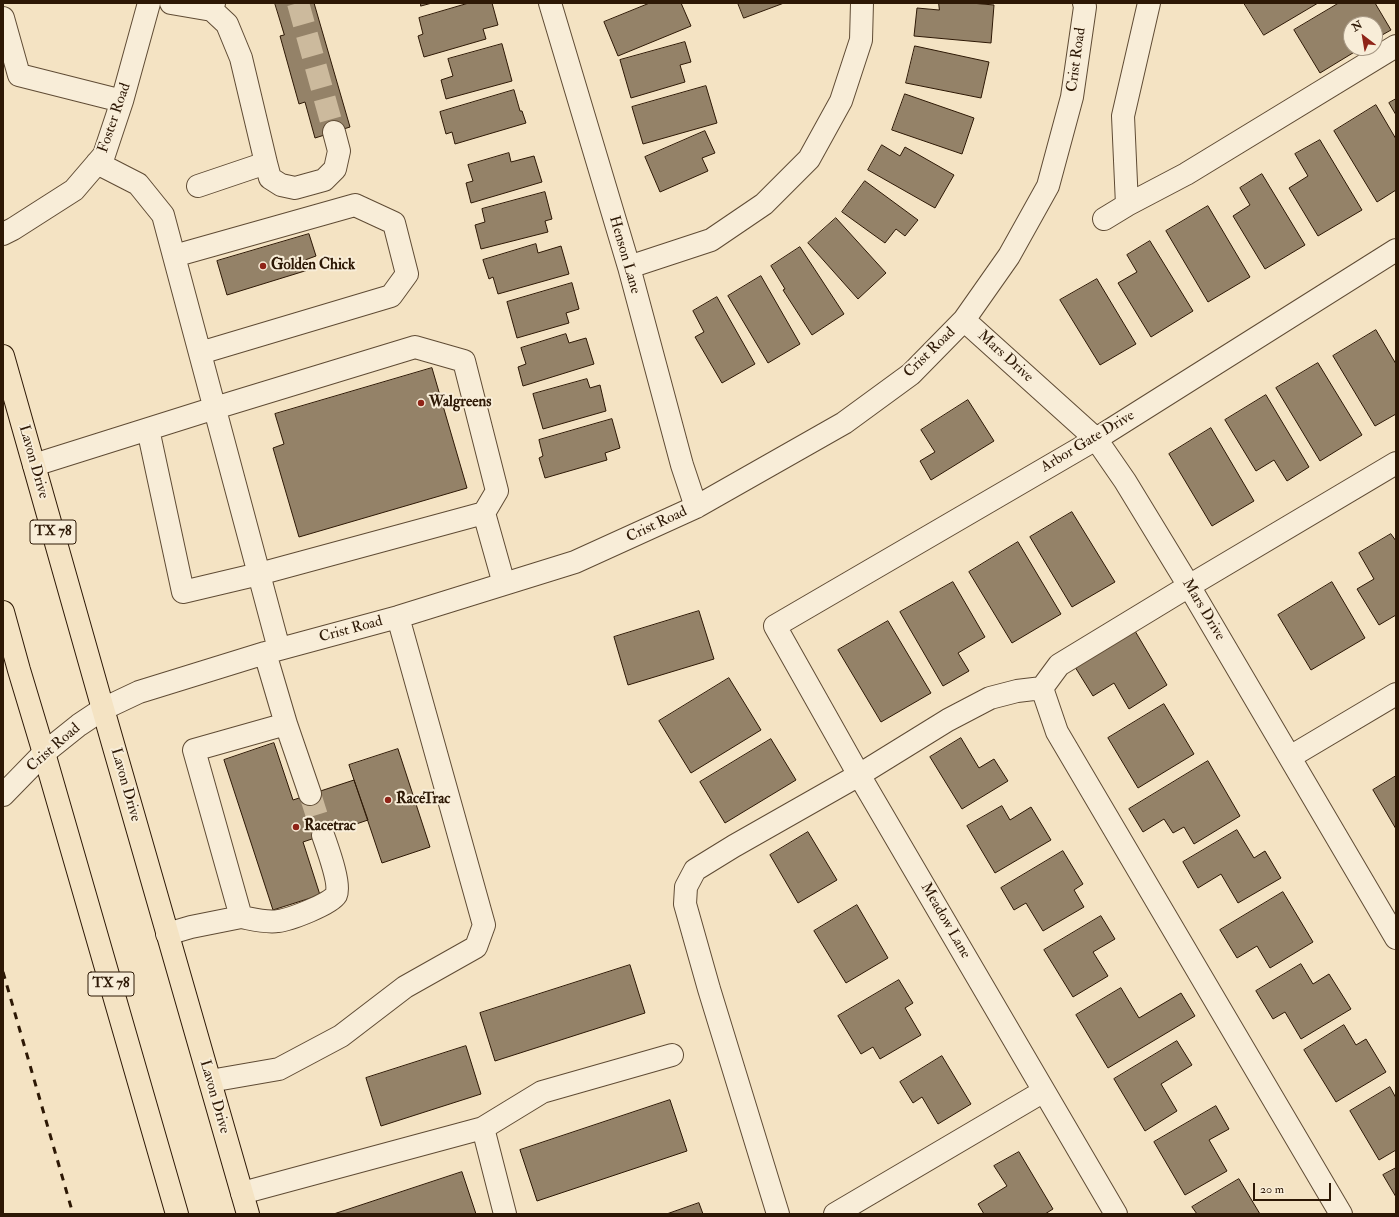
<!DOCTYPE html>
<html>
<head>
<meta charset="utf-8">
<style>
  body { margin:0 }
  #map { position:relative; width:1399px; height:1217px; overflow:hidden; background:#f4e3c3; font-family:"IM FELL Double Pica",serif }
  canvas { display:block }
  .frame { position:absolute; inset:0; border:4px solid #2d1805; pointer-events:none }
  .north { position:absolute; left:1343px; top:16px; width:40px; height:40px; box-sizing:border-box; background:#f8edd8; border:1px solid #a79884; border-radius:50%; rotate:329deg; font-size:11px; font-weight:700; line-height:16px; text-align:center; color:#2d1805 }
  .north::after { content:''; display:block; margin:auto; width:14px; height:18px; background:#8f2418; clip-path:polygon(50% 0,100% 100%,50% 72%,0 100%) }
  .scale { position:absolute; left:1253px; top:1183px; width:78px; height:18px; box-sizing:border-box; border:2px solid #2d1805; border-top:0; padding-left:5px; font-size:12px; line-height:14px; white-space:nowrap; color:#2d1805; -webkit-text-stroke:3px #f8edd8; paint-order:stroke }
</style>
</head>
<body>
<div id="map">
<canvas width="1399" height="1217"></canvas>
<div class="frame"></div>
<div class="north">N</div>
<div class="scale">20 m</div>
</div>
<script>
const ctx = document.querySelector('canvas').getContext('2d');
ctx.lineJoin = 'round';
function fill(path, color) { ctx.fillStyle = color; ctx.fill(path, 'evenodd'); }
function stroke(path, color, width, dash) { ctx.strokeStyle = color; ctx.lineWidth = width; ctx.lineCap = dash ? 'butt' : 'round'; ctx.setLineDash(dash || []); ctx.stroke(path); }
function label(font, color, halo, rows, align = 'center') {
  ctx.font = font + ' "IM FELL Double Pica",serif'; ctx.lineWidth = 4; ctx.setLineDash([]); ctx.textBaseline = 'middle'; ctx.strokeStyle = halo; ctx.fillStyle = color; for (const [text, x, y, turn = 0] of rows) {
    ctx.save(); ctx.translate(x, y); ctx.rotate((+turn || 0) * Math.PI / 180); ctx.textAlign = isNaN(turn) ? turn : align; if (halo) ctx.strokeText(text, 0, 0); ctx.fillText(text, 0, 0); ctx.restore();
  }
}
const building = new Path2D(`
  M275,3H314L350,127L315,138L305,102L299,104L280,36L284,35Z
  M421,3H432L421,6Z
  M469,3H492L498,25L483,29L486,39L424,57L418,36L423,34L419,18Z
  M650,3H681L691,26L618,56L604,22Z
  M738,3H784L744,18Z
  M939,3H971L994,5L991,43L914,36L917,8L939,10Z
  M1244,3H1318L1264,35Z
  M1339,3H1375L1391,30L1375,39V24H1351V48H1361L1320,73L1294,30Z
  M685,42L691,62L680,65L685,82L631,98L620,60Z
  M502,44L512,81L446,99L441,80L453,76L448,59Z
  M915,46L989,62L981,98L906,83Z
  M706,86L717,123L643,144L632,107Z
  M514,90L520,111H522L526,123L455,144L452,132L446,134L440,112Z
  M905,94L974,118L962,154L892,130Z
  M1396,99V115L1389,103Z
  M1376,105L1396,139V190L1377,202L1334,131Z
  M705,131L715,153L702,158L708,171L660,192L645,157Z
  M1320,140L1362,210L1318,236L1289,188L1308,176L1295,154Z
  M882,145L900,156L905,147L954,175L935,208L868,170Z
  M509,153L511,162L534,156L542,182L471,203L466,183L473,181L468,165Z
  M1262,174L1305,245L1265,269L1233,216L1250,205L1240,188Z
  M865,181L918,220L905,236L896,229L885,243L842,212Z
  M545,192L552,219L545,221L548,232L481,249L475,225L485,222L482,209Z
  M1208,206L1250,277L1208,302L1166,231Z
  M836,218L886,273L858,299L808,243Z
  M309,234L316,256L305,260L308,270L227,295L217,261Z
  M1150,241L1193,311L1151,337L1118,283L1137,272L1127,255Z
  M536,244L538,253L561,246L569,274L498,294L493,277L489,279L483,260Z
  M800,247L844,314L812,335L783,290L785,289L771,266Z
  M761,276L800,344L768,363L728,296Z
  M1097,279L1136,344L1100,365L1060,300Z
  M572,283L579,309L566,313L569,323L517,338L507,302Z
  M717,297L755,364L722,383L695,337L704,332L693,311Z
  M1376,330L1396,364V414L1375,426L1333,356Z
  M566,334L569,343L586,338L594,364L523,386L518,367L526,364L521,348Z
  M1318,363L1362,435L1320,461L1276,388Z
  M432,368L467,488L299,537L273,448L284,444L275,414Z
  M587,379L590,388L600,385L606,411L543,429L533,394Z
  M1266,395L1309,467L1287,481L1274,460L1256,471L1225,420Z
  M968,400L994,441L931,480L920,461L935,452L921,430Z
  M612,419L620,448L605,453L607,460L545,478L539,458L543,456L539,440Z
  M1211,428L1254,501L1212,526L1169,454Z
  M1072,512L1115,582L1072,607L1030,537Z
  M1391,534L1396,541V615L1379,625L1357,589L1374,579L1359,553Z
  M1018,542L1061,614L1012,643L969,572Z
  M953,582L985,637L958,653L969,671L943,686L900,612Z
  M1332,582L1365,638L1311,670L1278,615Z
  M699,611L714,659L628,685L614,637Z
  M888,621L931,693L881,722L838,650Z
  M1135,631L1167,685L1129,709L1114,683L1093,696L1075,667Z
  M729,678L761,730L691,773L659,721Z
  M1164,704L1194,754L1138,788L1108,738Z
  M961,738L979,768L994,759L1008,781L962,809L930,757Z
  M771,739L796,780L725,823L700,782Z
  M274,743L293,800L354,780L368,820L303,842L320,895L273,910L224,760Z
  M398,749L430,847L382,863L349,765Z
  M1208,761L1240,816L1194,844L1184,827L1173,833L1164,819L1143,832L1129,809Z
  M1396,776V829L1373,790Z
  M1002,806L1010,820L1031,807L1051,840L995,873L967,826Z
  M1237,830L1254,858L1265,851L1281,878L1238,903L1221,874L1198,888L1183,862Z
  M808,832L837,880L798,903L770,855Z
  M1063,851L1083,884L1074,890L1084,907L1043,931L1026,903L1014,910L1001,888Z
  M1283,892L1313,942L1270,968L1257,946L1237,958L1220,930Z
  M857,905L888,958L846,983L814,931Z
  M1101,916L1115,939L1093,952L1108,976L1073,997L1044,950Z
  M1301,964L1313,984L1329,974L1351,1009L1301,1039L1285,1012L1273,1019L1256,991Z
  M630,965L645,1013L495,1061L480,1013Z
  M899,980L913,1003L905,1008L921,1035L880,1059L873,1047L861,1054L838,1016Z
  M1121,988L1139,1018L1181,993L1195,1016L1108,1068L1076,1015Z
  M1344,1025L1356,1045L1366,1039L1386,1072L1336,1102L1304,1050Z
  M1177,1041L1192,1065L1161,1084L1177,1111L1145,1131L1114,1079Z
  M466,1046L481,1094L381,1126L366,1078Z
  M942,1056L971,1104L938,1124L922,1097L913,1103L900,1082Z
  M1390,1087L1396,1098V1150L1379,1160L1350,1111Z
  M670,1100L687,1151L537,1201L520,1150Z
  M1216,1106L1229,1129L1209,1140L1227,1171L1185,1195L1154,1142Z
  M1019,1152L1053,1209L1045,1214H984L978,1204L1007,1186L994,1166Z
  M1396,1168V1197L1383,1175Z
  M462,1172L476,1214H334Z
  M1239,1179L1260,1214H1197L1192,1207Z
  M699,1203L703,1214H667Z`);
const minorTunnel = new Path2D(`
  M298,3L334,132
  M310,794L323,835`);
const minor = new Path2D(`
  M171,3L212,10L214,3
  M550,3L629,267L682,465L696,507
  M3,18L19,75L122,101
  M97,163L138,184L163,215L279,649
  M266,163L270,178L281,185L295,188L324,180L335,169L339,151L334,132
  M198,186L266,163L241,58L227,24L212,10
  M1127,205L1123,116L1149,3
  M1104,219L1127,205L1186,174L1396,46
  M3,234L13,229L74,190L104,155L122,101L149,3
  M174,256L355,205L394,223L407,274L391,296L200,353
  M629,267L711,240L764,204L809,159L841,101L861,40L862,3
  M964,320L1096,439L1125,481L1189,586L1396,938
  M148,429L183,592L259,574L484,513
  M34,465L215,408L415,347L464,361L497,491L484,513L504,584
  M1042,688L1057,732L1341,1214
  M286,724L310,794
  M1290,757L1396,694
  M3,795L44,753L79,725L103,709L139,692L265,653L398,617L575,562L696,507L844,423L911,374L964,320L1009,256L1048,186L1072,97L1085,7L1084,3
  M241,917C252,919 266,923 278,921C289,920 331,904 336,895C341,884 327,847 323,835
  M167,934L191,927L241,917L194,750L286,724L265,653
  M210,1081L279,1069L341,1036L405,987L476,947L484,925L398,617
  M483,1128L505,1214
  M242,1193L483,1128L542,1092L672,1055
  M778,1214L709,989L685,904L686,887L695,870L734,846L859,775L948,720L990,698L1017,691L1042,688L1059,665L1189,586L1396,463
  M835,1214L1044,1091
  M1116,1214L855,768L775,626L1096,439L1396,250`);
const major = new Path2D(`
  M3,356L103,709L248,1214
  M3,612L19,670L44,753L177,1214`);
const rail = new Path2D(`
  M3,972L73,1214`);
const markers = [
  [263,266,4,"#8f2418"],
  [421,403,4,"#8f2418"],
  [388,800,4,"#8f2418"],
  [296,827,4,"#8f2418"]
];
const shields = [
  [53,532,46],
  [111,984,46]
];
const shieldNames = [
  ["TX 78",53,532],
  ["TX 78",111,984]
];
const streetNames = [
  ["Crist Road",1077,60,-82],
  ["Foster Road",115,118,-71],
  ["Henson Lane",624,255,74],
  ["Crist Road",930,353,-44],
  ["Mars Drive",1005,357,42],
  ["Arbor Gate Drive",1088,442,-31],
  ["Lavon Drive",33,462,74],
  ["Crist Road",657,525,-25],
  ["Mars Drive",1203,610,59],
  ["Crist Road",351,630,-15],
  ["Crist Road",54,748,-41],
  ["Lavon Drive",125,785,74],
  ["Meadow Lane",945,921,60],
  ["Lavon Drive",214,1097,74]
];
const poiNames = [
  ["Golden Chick",271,266],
  ["Walgreens",429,403],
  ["RaceTrac",396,800],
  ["Racetrac",304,827]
];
fill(building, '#948268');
stroke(building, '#2d1805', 1);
stroke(minorTunnel, '#ccba9d', 22, [22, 11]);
stroke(minor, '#5f4b34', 24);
stroke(major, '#2d1805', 24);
stroke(minor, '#f8edd8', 22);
stroke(major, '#f4e3c3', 22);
stroke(rail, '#2d1805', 3, [7, 7]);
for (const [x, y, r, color] of markers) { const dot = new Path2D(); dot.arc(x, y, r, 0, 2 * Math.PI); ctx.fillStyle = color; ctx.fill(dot); stroke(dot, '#f8edd8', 1.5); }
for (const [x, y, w] of shields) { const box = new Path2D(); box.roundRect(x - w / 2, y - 12, w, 24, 3); ctx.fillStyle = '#f8edd8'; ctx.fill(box); stroke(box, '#2d1805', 1); }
label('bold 14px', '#2d1805', null, shieldNames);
label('15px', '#2d1805', '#f8edd8', streetNames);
label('bold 15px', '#2d1805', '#f8edd8', poiNames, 'left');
</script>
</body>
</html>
